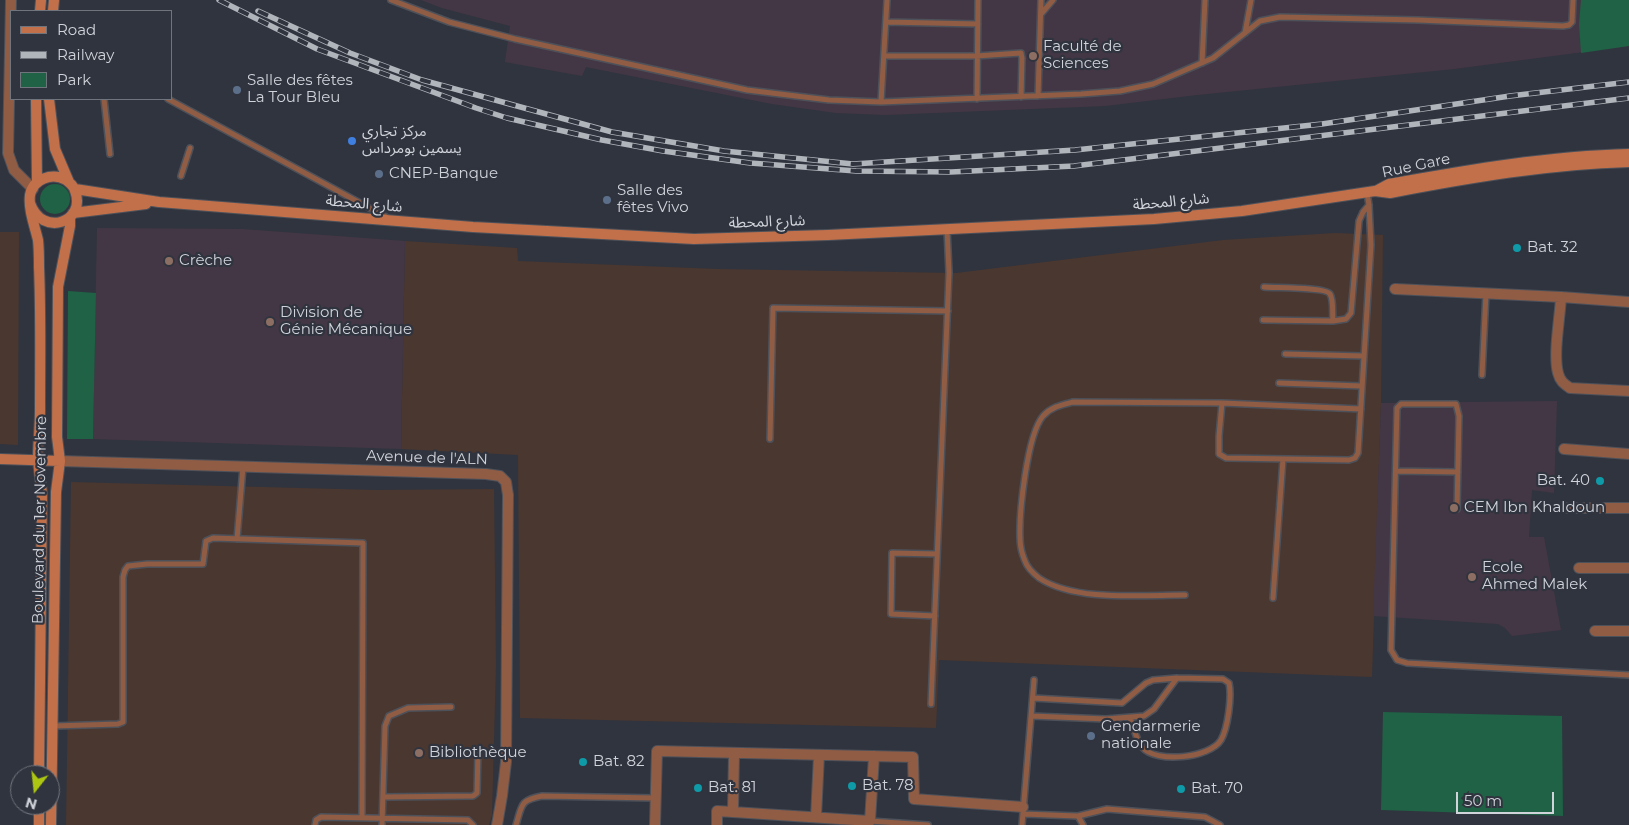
<!DOCTYPE html>
<html>
<head>
<meta charset="utf-8">
<style>
  body { margin:0 }
  #map { position:relative; width:1629px; height:825px; overflow:hidden; background:#30343e; font-family:Montserrat,sans-serif }
  canvas { display:block }
  .legend { position:absolute; left:10px; top:10px; width:162px; height:90px; box-sizing:border-box; background:#30343e; border:1px solid #70747c; margin:0; padding:6px 9px; list-style:none; font-size:15px; color:#d0d3da }
  .legend li { display:flex; align-items:center; gap:10px; height:25px }
  .legend b { width:25px; border:1px solid #70747c }
  .north { position:absolute; left:10px; top:765px; width:50px; height:50px; box-sizing:border-box; background:#30343e; border:1px solid #70747c; border-radius:50%; rotate:196deg; font-size:14px; font-weight:700; line-height:20px; text-align:center; color:#d0d3da }
  .north::after { content:''; display:block; margin:auto; width:18px; height:22px; background:#acc611; clip-path:polygon(50% 0,100% 100%,50% 72%,0 100%) }
  .scale { position:absolute; left:1456px; top:792px; width:98px; height:22px; box-sizing:border-box; border:2px solid #d0d3da; border-top:0; padding-left:6px; font-size:15px; line-height:18px; white-space:nowrap; color:#d0d3da; -webkit-text-stroke:4px #30343e; paint-order:stroke }
</style>
</head>
<body>
<div id="map">
<canvas width="1629" height="825"></canvas>
<ul class="legend">
<li><b style="height:6px;background:#c27049"></b>Road</li>
<li><b style="height:6px;background:#b0b4bb"></b>Railway</li>
<li><b style="height:14px;background:#1f6245"></b>Park</li>
</ul>
<div class="north">N</div>
<div class="scale">50 m</div>
</div>
<script>
const ctx = document.querySelector('canvas').getContext('2d');
ctx.lineJoin = 'round';
function fill(path, color) { ctx.fillStyle = color; ctx.fill(path, 'evenodd'); }
function stroke(path, color, width, dash) { ctx.strokeStyle = color; ctx.lineWidth = width; ctx.lineCap = dash ? 'butt' : 'round'; ctx.setLineDash(dash || []); ctx.stroke(path); }
function label(font, color, halo, rows, align = 'center') {
  ctx.font = font + ' Montserrat,"Noto Sans Arabic",sans-serif'; ctx.lineWidth = 4.5; ctx.setLineDash([]); ctx.textBaseline = 'middle'; ctx.strokeStyle = halo; ctx.fillStyle = color; for (const [text, x, y, turn = 0] of rows) {
    ctx.save(); ctx.translate(x, y); ctx.rotate((+turn || 0) * Math.PI / 180); ctx.textAlign = isNaN(turn) ? turn : align; if (halo) ctx.strokeText(text, 0, 0); ctx.fillText(text, 0, 0); ctx.restore();
  }
}
const commercial = new Path2D(`
  M0,232H19L18,445L0,444Z
  M1335,233L1383,235L1381,403L1372,677L939,660L936,728L520,718L518,455L401,449L405,241L517,248L518,261L717,269L956,273L1223,240Z
  M71,482L376,490L494,489L496,665L492,815L489,825H66Z`);
const education = new Path2D(`
  M421,0H1629V46L1454,69L1197,95L1105,106L885,115L836,113L772,104L586,67L582,76L505,62L510,26L442,8Z
  M97,228L242,229L405,241L401,449L93,439Z
  M1557,401L1554,493L1532,490L1529,537H1544L1561,630L1512,636L1505,628L1498,624L1373,616L1381,403Z`);
const green = new Path2D(`
  M1581,0H1629V46L1581,53L1579,24Z
  M40 199a15 15 0 1 1 30 0a15 15 0 1 1-30 0Z
  M68,291L96,293L93,439H67Z
  M1383,712L1562,716L1563,816L1381,810Z`);
const service = new Path2D(`
  M391,0L449,22L515,39L747,90L829,100L881,102L1081,94L1120,91L1153,84L1213,58L1260,21L1280,17L1418,20L1563,26L1569,25L1572,22L1573,0
  M1041,14L1053,0
  M886,22L978,24
  M1245,33L1251,0
  M884,56H976L1021,53L1022,58L1021,97
  M1202,63L1205,0
  M1038,96L1041,0
  M104,99L110,154
  M168,99L386,217
  M977,99L978,0
  M881,102L887,0
  M181,176L190,148
  M1264,287C1275,288 1326,287 1330,294C1334,300 1332,314 1333,321
  M1263,320L1333,321L1346,319L1351,313L1359,221L1363,212L1369,205
  M1285,354L1363,356
  M1482,375L1486,293
  M1279,383L1361,386
  M1222,403L1361,409
  M770,439L773,308L948,311
  M1396,471L1458,472
  M1457,509L1459,416L1456,404H1401L1397,408L1391,650L1397,660L1407,663L1629,675
  M237,539L243,467
  M1185,595C1143,595 1075,602 1039,578C1034,574 1027,567 1025,561C1022,554 1020,546 1020,538C1019,513 1027,435 1043,416C1051,407 1061,405 1073,402L1222,403L1219,436V454L1226,458L1349,460L1355,458L1358,453L1371,245L1369,205L1367,193
  M1273,598L1283,459
  M935,616L891,614L892,553L937,554
  M1033,698L1122,703L1146,683L1153,680L1177,678
  M931,704L949,273L947,229
  M1031,716L1106,719L1144,716L1154,709L1177,678L1223,679L1229,683C1232,696 1228,728 1221,740C1210,758 1156,764 1142,747C1136,740 1134,727 1130,718
  M53,726L118,724L123,722V577L125,570L128,566L147,564H203L206,541L213,538L363,543L362,818
  M383,797L473,796L477,793L478,750
  M1023,814L1078,816L1107,809L1205,817L1220,825
  M1078,816L1083,825
  M870,822V821L928,825
  M315,825L316,820L321,817L468,820L473,825
  M382,825L385,726L389,716L408,708L451,707
  M516,825C522,805 520,800 542,796L656,798
  M1022,825L1034,680`);
const minor = new Path2D(`
  M11,0L8,153L14,170L33,189
  M1395,289L1561,297L1629,302
  M1561,297C1560,318 1553,354 1558,373C1560,381 1564,384 1570,388L1629,391
  M1564,449L1629,454
  M60,461L486,474L500,476L506,482L508,495L506,762L502,796L497,825
  M1568,508H1629
  M1579,568H1629
  M1595,631H1629
  M733,812L870,821L874,756
  M816,817L819,755
  M655,825L657,751L913,757L914,799L1023,807
  M717,825V811L733,812L734,753`);
const secondary = new Path2D(`
  M40,11L41,0
  M53,11L54,0
  M36,99L37,182
  M49,99L55,149L69,182
  M75,189L159,202L473,227L694,239L828,235L1154,219L1242,211L1375,191L1390,193C1469,178 1549,164 1629,162
  M1376,191L1389,184C1468,170 1548,156 1629,154
  M30,203C42,238 87,222 75,191C74,186 70,183 66,180C52,172 33,179 30,195C28,209 35,227 38,240C39,249 39,258 39,267C41,315 40,363 40,411C40,427 38,444 38,460C39,471 41,483 42,494L39,775
  M73,213L146,204
  M0,459L60,461
  M39,825V805
  M51,825L56,492L60,461L57,437L58,287L70,226V217`);
const rail = new Path2D(`
  M219,0L317,49L476,108L507,118L602,140L663,151L750,163L856,171L951,172L1074,166L1629,98
  M258,11L350,53L422,80L612,132L724,151L853,164L1075,150L1322,124L1510,96L1629,82`);
const markers = [
  [1033,56,5,"#8d6e63"],
  [237,90,5,"#5c6f8a"],
  [352,141,5,"#3f7fe0"],
  [379,174,5,"#5c6f8a"],
  [607,200,5,"#5c6f8a"],
  [1517,248,5,"#0f9aa8"],
  [169,261,5,"#8d6e63"],
  [270,322,5,"#8d6e63"],
  [1600,481,5,"#0f9aa8"],
  [1454,508,5,"#8d6e63"],
  [1472,577,5,"#8d6e63"],
  [1091,736,5,"#5c6f8a"],
  [419,753,5,"#8d6e63"],
  [583,762,5,"#0f9aa8"],
  [852,786,5,"#0f9aa8"],
  [698,788,5,"#0f9aa8"],
  [1181,789,5,"#0f9aa8"]
];
const poiNames = [
  ["Faculté de",1043,47],
  ["Sciences",1043,64],
  ["Salle des fêtes",247,81],
  ["La Tour Bleu",247,98],
  ["مركز تجاري",362,132],
  ["يسمين بومرداس",362,149],
  ["CNEP-Banque",389,174],
  ["Salle des",617,191],
  ["fêtes Vivo",617,208],
  ["Bat. 32",1527,248],
  ["Crèche",179,261],
  ["Division de",280,313],
  ["Génie Mécanique",280,330],
  ["Bat. 40",1590,481,"right"],
  ["CEM Ibn Khaldoun",1464,508],
  ["Ecole",1482,568],
  ["Ahmed Malek",1482,585],
  ["Gendarmerie",1101,727],
  ["nationale",1101,744],
  ["Bibliothèque",429,753],
  ["Bat. 82",593,762],
  ["Bat. 78",862,786],
  ["Bat. 81",708,788],
  ["Bat. 70",1191,789]
];
const streetNames = [
  ["Rue Gare",1416,166,-12],
  ["شارع المحطة",1171,202,-5],
  ["شارع المحطة",364,204,5],
  ["شارع المحطة",767,222,-2],
  ["Avenue de l'ALN",427,458,2],
  ["Boulevard du 1er Novembre",40,520,-89]
];
fill(commercial, '#4a3730');
fill(education, '#443745');
fill(green, '#1f6245');
stroke(service, '#4d515a', 8);
stroke(minor, '#4d515a', 12);
stroke(secondary, '#4d515a', 12);
stroke(service, '#905c44', 5);
stroke(minor, '#905c44', 10);
stroke(secondary, '#c27049', 10);
stroke(rail, '#b0b4bb', 5.5);
stroke(rail, '#30343e', 4, [11]);
for (const [x, y, r, color] of markers) { const dot = new Path2D(); dot.arc(x, y, r, 0, 2 * Math.PI); ctx.fillStyle = color; ctx.fill(dot); stroke(dot, '#30343e', 2); }
label('15px', '#d0d3da', '#30343e', poiNames, 'left');
label('15px', '#d0d3da', '#30343e', streetNames);
</script>
</body>
</html>
